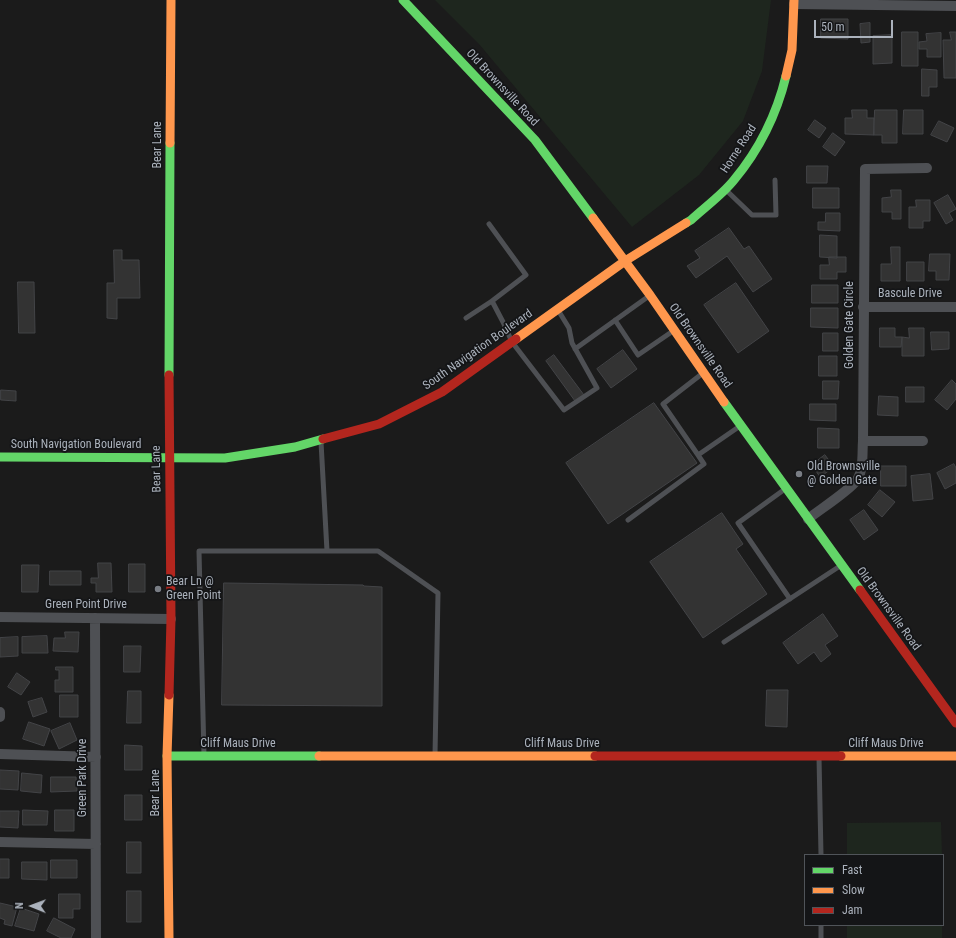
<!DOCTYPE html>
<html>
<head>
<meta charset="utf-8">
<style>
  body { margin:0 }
  #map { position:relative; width:956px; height:938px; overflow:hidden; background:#1b1b1b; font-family:"Roboto Condensed",sans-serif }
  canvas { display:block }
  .legend { position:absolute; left:804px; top:854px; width:140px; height:72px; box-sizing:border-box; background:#141517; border:1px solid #505459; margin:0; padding:5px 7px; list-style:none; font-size:12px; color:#abb2bc }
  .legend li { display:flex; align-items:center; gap:8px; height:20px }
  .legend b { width:20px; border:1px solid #505459 }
  .north { position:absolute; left:12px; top:886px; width:40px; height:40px; -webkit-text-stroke:3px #141517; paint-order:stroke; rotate:271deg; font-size:11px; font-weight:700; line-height:16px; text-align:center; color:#abb2bc }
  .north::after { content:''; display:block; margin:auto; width:14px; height:18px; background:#abb2bc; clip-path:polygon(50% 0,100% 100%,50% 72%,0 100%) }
  .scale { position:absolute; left:814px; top:20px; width:79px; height:18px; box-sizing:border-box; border:2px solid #abb2bc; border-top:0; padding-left:5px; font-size:12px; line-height:14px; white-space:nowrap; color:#abb2bc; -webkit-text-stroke:3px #141517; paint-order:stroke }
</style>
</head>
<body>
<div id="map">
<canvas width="956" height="938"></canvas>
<ul class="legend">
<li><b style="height:5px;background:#63d668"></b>Fast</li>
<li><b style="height:5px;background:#ff974d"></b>Slow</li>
<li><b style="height:5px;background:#b3261e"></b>Jam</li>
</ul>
<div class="north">N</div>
<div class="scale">50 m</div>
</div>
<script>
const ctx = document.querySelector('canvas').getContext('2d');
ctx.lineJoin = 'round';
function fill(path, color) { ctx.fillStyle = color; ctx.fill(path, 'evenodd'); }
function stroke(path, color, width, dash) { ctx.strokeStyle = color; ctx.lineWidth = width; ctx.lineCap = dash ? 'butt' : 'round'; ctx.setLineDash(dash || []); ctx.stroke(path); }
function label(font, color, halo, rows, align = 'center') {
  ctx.font = font + ' "Roboto Condensed",sans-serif'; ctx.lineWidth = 3.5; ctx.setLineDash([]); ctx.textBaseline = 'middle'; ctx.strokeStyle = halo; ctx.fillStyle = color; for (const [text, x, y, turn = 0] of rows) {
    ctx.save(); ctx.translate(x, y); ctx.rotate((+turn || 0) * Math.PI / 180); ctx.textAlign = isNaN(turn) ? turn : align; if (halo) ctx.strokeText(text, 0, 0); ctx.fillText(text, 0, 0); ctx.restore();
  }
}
const green = new Path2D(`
  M435,0H771L762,71L743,121L699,175L632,227L479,44Z
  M941,822L942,855H847V823Z
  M847,925H942V938H847Z`);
const building = new Path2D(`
  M821,19H848V39L821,38Z
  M870,23V42L861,43L860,24Z
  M902,32H918V66H902Z
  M950,32H956V78H944L943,40H951Z
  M941,33V57H927V49H919V42L927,41L926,34Z
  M892,35V63L873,64V36Z
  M922,69L937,70V87H929V96H922Z
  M852,110H867V118H874V135L845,134V118H852Z
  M875,110H897V143H882V135H874Z
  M904,110H923V134H903Z
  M815,120L826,128L819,138L808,130Z
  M939,121L954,128L947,142L931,135Z
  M833,133L845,142L835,156L823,147Z
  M807,166H828L827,183H807Z
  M813,188H839V208H813Z
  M891,190H901V219H892V212H882V198L891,197Z
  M948,195L956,209L949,213L953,220L946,224L934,203Z
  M916,200H930V221H923V228H909V207H916Z
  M826,213H840V231L818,230V222H825Z
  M729,228L744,249L749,246L772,279L753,292L727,256L696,278L687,266L700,258L695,251Z
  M820,235L837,236V258L820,257Z
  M891,247H900V281H881V264H891Z
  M114,250H122V260H139L140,298H117V319L107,318V283H114Z
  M930,254H950L949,280H936V271H929Z
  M829,257H846V272H837V279H820V265H829Z
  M907,262H924V281H907Z
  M18,282H34L35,333H19Z
  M736,283L769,331L738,353L704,305Z
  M812,285H838V303H812Z
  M811,308H838V328L811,327Z
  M880,328H895V337H902L901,347H880Z
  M909,328H924V356H902V337L909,338Z
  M931,332H949V349L932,350Z
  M823,333H838V351H823Z
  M623,350L637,369L611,388L597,369Z
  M554,355L584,395L575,401L546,361Z
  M819,356H837V376H819Z
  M952,380L956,384V399L947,410L935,400Z
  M823,381H839L838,399H823Z
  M906,387H924V402H906Z
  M1,390L16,391V401L1,400Z
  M879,396L898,397V416L878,415Z
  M654,403L697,463L608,524L566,463Z
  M810,404H836V421L810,420Z
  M818,428L839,429V448H818Z
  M825,455L834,467L820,477L812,465Z
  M954,464L956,468V483L945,489L937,473Z
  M881,466H906V486H881Z
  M930,474L933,499L913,501L911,476Z
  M880,490L895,502L882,517L868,505Z
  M864,510L878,530L864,540L850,520Z
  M722,513L743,544L736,549L767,594L703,638L650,562Z
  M98,563H111L112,592H96V583H91V578H98Z
  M129,564H145V592H129Z
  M22,565H39L38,592H22Z
  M50,571H81V585H50Z
  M224,583L363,585L364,586L382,587V706L222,705Z
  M823,614L838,636L825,645L831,654L821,662L814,652L798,664L783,643Z
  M65,632H79L78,652L53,651L54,638H65Z
  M47,636L48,653H22V637Z
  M18,637V656L0,657V638Z
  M124,646H141L140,672H124Z
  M56,667H73V692H55V680H59V670H56Z
  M17,673L30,682L21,695L8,687Z
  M767,690H788L787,727L766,726Z
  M128,691H141V723H127Z
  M60,695H78V717H60Z
  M42,698L47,712L33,717L28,702Z
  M29,722L50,729L44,746L23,739Z
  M70,723L77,740L59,749L51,731Z
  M125,745L142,746V770H125Z
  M0,770L19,771L18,790L0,789Z
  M22,773L42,775L41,793L21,791Z
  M51,777H76L77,791L51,792Z
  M125,795H142V820H125Z
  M23,810L48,811L47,825H23Z
  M55,810H74V831H55Z
  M0,811H19L18,828L0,827Z
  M127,842H141V873H127Z
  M0,859H9V878H0Z
  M51,860H77V878H51Z
  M22,862H47V880L22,879Z
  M127,891H141V922H127Z
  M59,894H80V909H73V918H59Z
  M0,903L17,907L12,926L4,924L5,920L0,918Z
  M21,908L39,914L34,931L15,926Z
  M54,918L75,929L71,938H61L47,931Z`);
const lane = new Path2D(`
  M726,190L752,215H776L775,180
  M489,224L526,275L492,301
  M466,318L492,301L503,322L512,342L564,410L597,388L572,343L569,328L558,310
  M615,320L638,355L673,331
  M575,349L649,296
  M703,373L663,404L698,455L740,426
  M321,442L327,551
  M785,489L738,523L790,599
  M628,520L704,464L698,455
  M724,642L840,566
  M204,756L199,551H378L438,593L435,755
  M819,757L821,855
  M821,925V938`);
const street = new Path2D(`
  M794,4L956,6
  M863,307H956
  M863,441H923
  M808,519C819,510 849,491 857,480C864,469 862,453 863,441L865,169L927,168
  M0,617L171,619
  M95,618L96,938
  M0,717V712
  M0,754L96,757
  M0,842L96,844`);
const fast = new Path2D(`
  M403,0L535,140L593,218
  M686,223L691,220C705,207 722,195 734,180C759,150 777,113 786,76
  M169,375L170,143
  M724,402L860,590
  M0,457L225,458L295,447L323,439
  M167,756H319`);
const slow = new Path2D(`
  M786,76L792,50L794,0
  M170,143L171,0
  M593,218L650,295L724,402
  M516,339L625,261L686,223
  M169,695L167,756L169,938
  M319,756H595
  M841,756H956`);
const jam = new Path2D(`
  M323,439L379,424L442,392L516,339
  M860,590L956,723
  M169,695L171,619L169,375
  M595,756H841`);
const markers = [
  [799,474,4,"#797d84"],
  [158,589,4,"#797d84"]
];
const streetNames = [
  ["Old Brownsville Road",502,88,47],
  ["Bear Lane",158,145,-90],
  ["Horne Road",739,149,-57],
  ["Bascule Drive",910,294],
  ["Golden Gate Circle",850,325,-90],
  ["Old Brownsville Road",700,346,55],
  ["South Navigation Boulevard",478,350,-35],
  ["South Navigation Boulevard",76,445],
  ["Bear Lane",157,469,-91],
  ["Green Point Drive",86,605],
  ["Old Brownsville Road",888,609,54],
  ["Cliff Maus Drive",238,744],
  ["Cliff Maus Drive",562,744],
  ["Cliff Maus Drive",886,744],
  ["Green Park Drive",83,778,-90],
  ["Bear Lane",156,793,-90]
];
const poiNames = [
  ["Old Brownsville",807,467],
  ["@ Golden Gate",807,481],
  ["Bear Ln @",166,582],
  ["Green Point",166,596]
];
fill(green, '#1e261e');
fill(building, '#333');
stroke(building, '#434447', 1);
stroke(lane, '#4e5054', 5);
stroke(street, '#4e5054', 10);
stroke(fast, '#63d668', 9);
stroke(slow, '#ff974d', 9);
stroke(jam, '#b3261e', 9);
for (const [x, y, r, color] of markers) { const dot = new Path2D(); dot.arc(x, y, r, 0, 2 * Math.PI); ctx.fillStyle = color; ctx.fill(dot); stroke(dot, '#141517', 1.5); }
label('12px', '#abb2bc', '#141517', streetNames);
label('12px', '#abb2bc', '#141517', poiNames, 'left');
</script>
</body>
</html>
